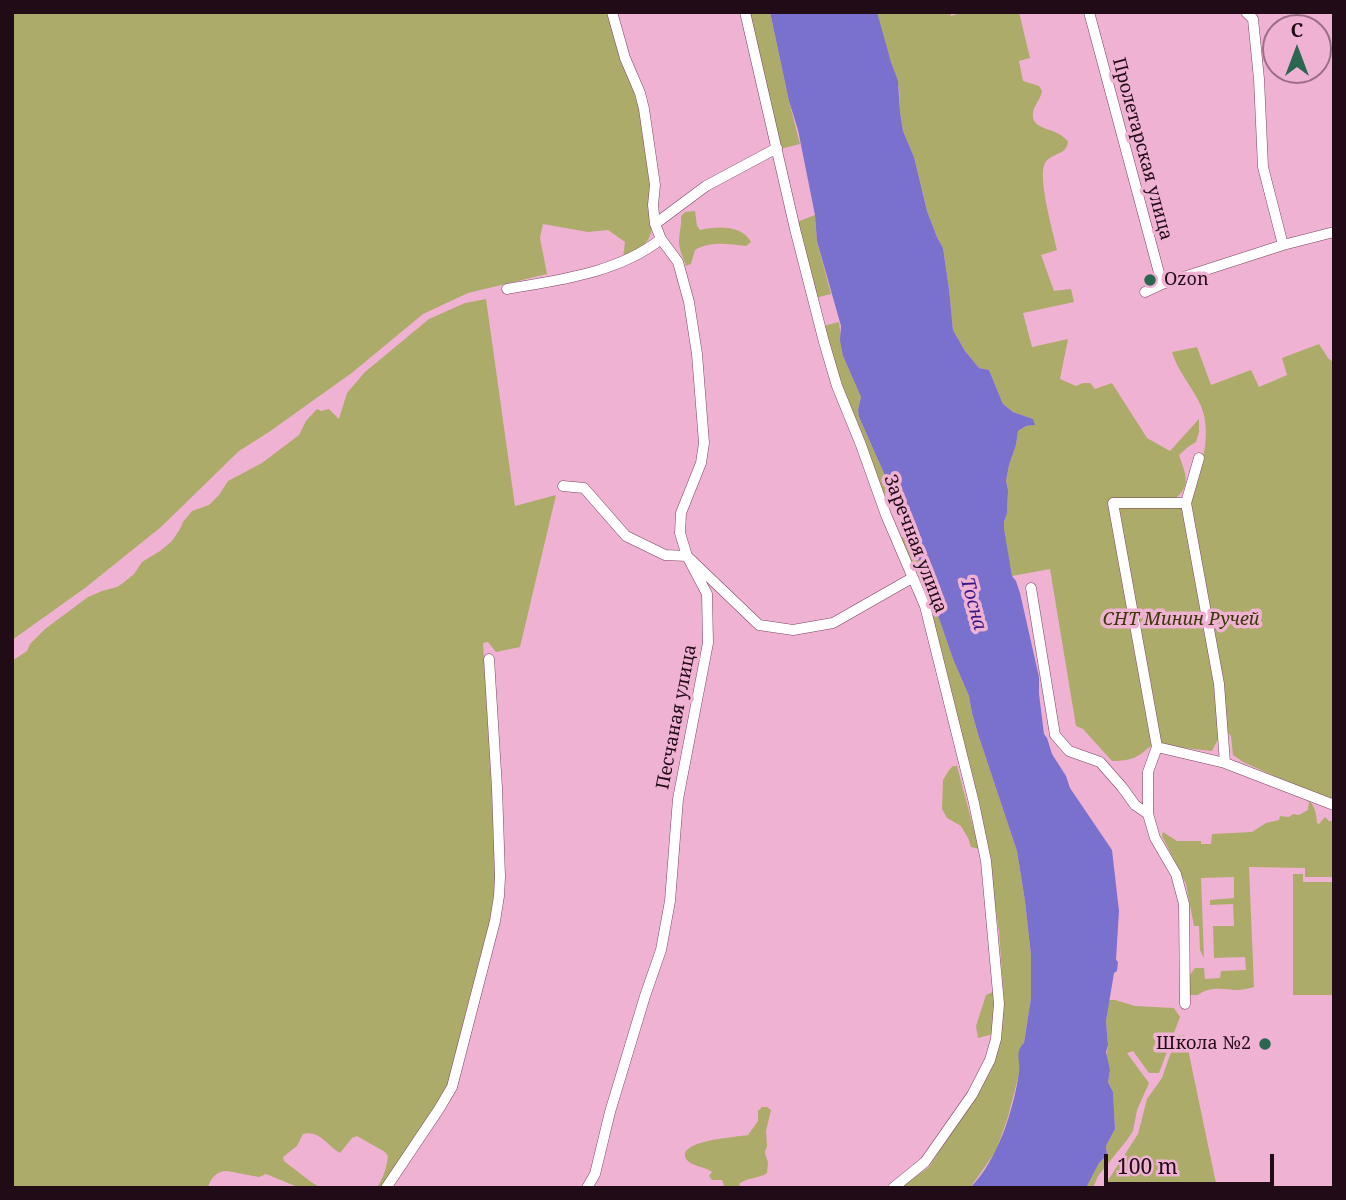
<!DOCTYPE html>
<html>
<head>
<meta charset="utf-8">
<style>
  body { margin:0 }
  #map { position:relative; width:1346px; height:1200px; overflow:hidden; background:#f0b2d2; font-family:"Noto Serif",serif }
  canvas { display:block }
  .frame { position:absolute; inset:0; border:14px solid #210b17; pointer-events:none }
  .north { position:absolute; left:1262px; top:14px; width:70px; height:70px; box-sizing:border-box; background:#f0b2d2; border:2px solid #9d6f87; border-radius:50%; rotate:0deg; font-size:19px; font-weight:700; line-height:28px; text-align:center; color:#210b17 }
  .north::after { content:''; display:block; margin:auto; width:24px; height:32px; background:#2a6650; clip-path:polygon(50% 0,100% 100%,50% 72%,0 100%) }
  .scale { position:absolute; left:1104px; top:1154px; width:170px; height:32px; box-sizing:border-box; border:4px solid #210b17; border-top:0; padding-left:9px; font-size:21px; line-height:24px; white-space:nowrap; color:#210b17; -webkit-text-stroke:5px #f0b2d2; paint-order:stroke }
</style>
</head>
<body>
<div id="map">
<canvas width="1346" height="1200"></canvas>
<div class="frame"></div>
<div class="north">С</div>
<div class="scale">100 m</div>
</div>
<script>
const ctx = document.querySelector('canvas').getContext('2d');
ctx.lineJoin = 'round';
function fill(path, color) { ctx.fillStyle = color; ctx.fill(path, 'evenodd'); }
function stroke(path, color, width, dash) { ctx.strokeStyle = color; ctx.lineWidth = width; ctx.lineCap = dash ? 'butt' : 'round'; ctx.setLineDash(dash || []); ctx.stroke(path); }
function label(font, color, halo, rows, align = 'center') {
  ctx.font = font + ' "Noto Serif",serif'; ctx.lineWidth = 7; ctx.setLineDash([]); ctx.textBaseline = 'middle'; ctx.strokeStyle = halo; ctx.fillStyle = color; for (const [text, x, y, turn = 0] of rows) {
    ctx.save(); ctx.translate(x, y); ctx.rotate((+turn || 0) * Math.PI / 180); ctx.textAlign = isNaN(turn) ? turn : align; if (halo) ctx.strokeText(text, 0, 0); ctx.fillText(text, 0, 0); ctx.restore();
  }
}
const green = new Path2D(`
  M12,12H607L641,114L651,186L648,211L652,224L651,233L648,240L637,252L623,258L625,242L608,230L588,232L543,224L540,238L547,274L468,293L423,314L353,372L269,432L239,451L161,527L85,588L12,640Z
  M749,12H770L789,101L800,144L780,149Z
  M877,12H950L951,16L964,12H1019L1030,58L1019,61L1023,81L1039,86L1042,91C1041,99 1034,105 1033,113C1031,128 1049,128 1059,134C1063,136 1064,138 1068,141C1067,156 1052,152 1045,163C1037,176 1053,232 1057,250L1041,255L1054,291L1071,289L1074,302L1023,313L1032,347L1068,339L1060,379L1076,386L1083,383H1090L1095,389L1112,383L1147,438L1170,451L1199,419V432L1196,442L1188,447L1179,455C1185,473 1192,485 1176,498L1192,499C1200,471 1213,435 1201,406C1193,388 1177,370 1172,352L1197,347L1211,385L1251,370L1259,387L1287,375L1282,358L1319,344L1328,358L1334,363V799L1317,795L1243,762L1233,755L1231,736L1227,732L1221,733L1212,751L1157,745C1149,746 1147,749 1141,754C1132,760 1123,761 1112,761L1083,729L1076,726L1050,569L1012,576L1004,535V522L1007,512L1008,490L1006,481L1009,465L1016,445L1018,431L1026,426L1034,425L1033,419L1013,412L1003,404L989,370L979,368L965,351L953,330L949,289L943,248L937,237L927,211L914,157L903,131L900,112L899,88L882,33Z
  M695,211L697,226L700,230C717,226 742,225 751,242L746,246C728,244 711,241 695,250L691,264L686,266C684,259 679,250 679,242C679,232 682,225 681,216L685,212Z
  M815,215L817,241L831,294L815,298L797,222Z
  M486,299L515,506L556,495L520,647L496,652L488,642L483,643L497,877L492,921L468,1003L449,1082L444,1096L385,1188H377C383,1178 387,1167 388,1156L385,1152L357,1136L352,1138L340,1153C326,1145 320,1130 303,1134L297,1146L283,1157L284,1161L311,1182L321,1188H300L266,1174L259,1177L227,1171C217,1171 210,1178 208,1188H12V657L15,659L27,651L30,644L45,629L88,597L102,591L117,587L123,583L134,574L142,562L160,551L172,541L180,529L183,522L192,511L209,505L219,495L228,481L262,463L299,435L306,421L317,409L321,411L329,409L339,419L347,393L365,372L429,319L465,303Z
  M839,322L843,356L861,397L858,410L859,417L887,480L893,490L883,494L852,415L823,326Z
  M908,536L915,549L953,659L969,696L972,713L978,734L1017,851L1025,901L1031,955V998L1019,1074L1008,1117L996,1151L970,1188H900L929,1167L975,1097L1000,1030L1004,1000L999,931L992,885L973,777L965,753L928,606L900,538Z
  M953,766H957L979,849L971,847L968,838L961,826L947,818L942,809L943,780L949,770Z
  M1301,796C1314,802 1316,809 1317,823L1319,824L1325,817L1329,821H1334V877H1305V868L1249,867L1254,987C1249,988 1242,990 1237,990C1224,989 1209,986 1198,995H1190L1189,976L1195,968H1204L1205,979L1220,978L1221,971L1246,970L1245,957L1214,958L1213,926H1234L1233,904L1210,905V900L1234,898V877L1201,878L1204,958L1200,950L1199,926H1194L1186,884L1162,836L1163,832L1177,841H1201V844H1211L1212,834L1252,832L1266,823L1279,820L1280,816L1289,817L1293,814L1299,815L1308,810L1309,802Z
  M1293,874H1303V882H1334V995H1293Z
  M995,991L993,1034L978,1038L976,1026L986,995Z
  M1109,1000H1115L1135,1006L1174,1008L1180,1017L1159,1073H1149L1133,1051L1127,1053L1149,1083L1137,1110L1133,1131L1127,1140L1098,1176L1093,1188H1086L1099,1163L1107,1155L1106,1146L1115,1129L1113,1092L1108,1082L1110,1070L1106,1058L1108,1045L1106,1021Z
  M1177,1035H1185L1217,1188H1103L1138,1134L1147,1099L1162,1078Z
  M762,1107H767L771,1110L766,1131L767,1146L765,1152L766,1157L768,1162L767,1173C759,1179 747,1177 739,1184L741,1188H730L724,1186L722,1180H712L709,1176L712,1172C706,1167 691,1166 687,1160C673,1140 740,1137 748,1135L758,1121V1111Z`);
const water = new Path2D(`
  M770,12H877L891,62L898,81L900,112L903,131L914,157L927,211L937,237L943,248L949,289L953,330L965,351L979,368L989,370L1003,404L1013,412L1033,419L1035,425L1026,426L1018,431L1016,445L1009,465L1006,481L1008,490L1007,513L1004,522V529L1012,576L1016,581L1020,593L1039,677V694L1044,734L1047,738L1052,754L1066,776L1070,788L1112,850L1119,911L1116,960L1118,962L1117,971L1114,973L1106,1021L1108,1045L1106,1052L1110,1070L1108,1082L1113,1092L1115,1129L1106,1146L1107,1155L1099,1163L1086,1188H970C998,1160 1013,1111 1019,1073C1021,1062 1014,1052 1024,1043L1031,998V955L1025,901L1017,851L978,734L972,713L969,696L953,659L915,549L908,536L899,501L887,480L859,417L858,410L861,397L843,356L840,340L841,326L817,241L815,215L798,130L789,101Z`);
const street = new Path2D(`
  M745,12L795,229L824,342L837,386L861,445L886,515L925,606L974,803L986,861L999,1004L996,1039L990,1060L972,1095L925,1162L893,1188
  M1089,12L1162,284
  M1246,12L1253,19L1259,79L1263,167L1283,245
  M655,224L706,186L777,148
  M507,289C559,280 618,273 661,239
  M1145,292L1162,284L1283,245L1334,232
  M563,486L584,488L626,536L665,555L687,556L759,625L793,630L833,623L912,578
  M1186,503L1219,684L1225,763
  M1031,588L1055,735L1069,751L1100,762L1122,787L1135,805L1148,814
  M1157,747L1225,763L1334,805
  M1185,1004L1184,904L1176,874L1155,838L1148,814V772L1157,747L1113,503H1186L1199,458
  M386,1188L439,1109L452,1087L495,921L499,896L500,877L497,788L489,659
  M587,1188L595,1174L610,1112L645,996L661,950L670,901L678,799L708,643L707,594L687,556L680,533L681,513L701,463L704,443L697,354L689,302L678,262L661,239L655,224L653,205L655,185L644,109L640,93L625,58L612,12`);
const markers = [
  [1150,280,7,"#2a6650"],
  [1265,1044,7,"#2a6650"]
];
const streetNames = [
  ["Пролетарская улица",1142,149,75],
  ["Заречная улица",915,544,69],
  ["Песчаная улица",677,717,-79]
];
const poiNames = [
  ["Ozon",1164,280],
  ["Школа №2",1251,1044,"right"]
];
const parkNames = [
  ["СНТ Минин Ручей",1181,620]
];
const waterNames = [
  ["Тосна",973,604,75]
];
fill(green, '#adab69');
fill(water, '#7a70cd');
stroke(street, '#7a4562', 11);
stroke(street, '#fff', 10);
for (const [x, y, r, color] of markers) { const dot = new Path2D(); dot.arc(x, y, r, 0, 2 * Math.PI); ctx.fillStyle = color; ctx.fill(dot); stroke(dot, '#f0b2d2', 2.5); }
label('18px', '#210b17', '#f0b2d2', streetNames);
label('18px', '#210b17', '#f0b2d2', poiNames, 'left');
label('italic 18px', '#3a3805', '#f0b2d2', parkNames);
label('italic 19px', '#381788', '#f0b2d2', waterNames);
</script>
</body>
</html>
